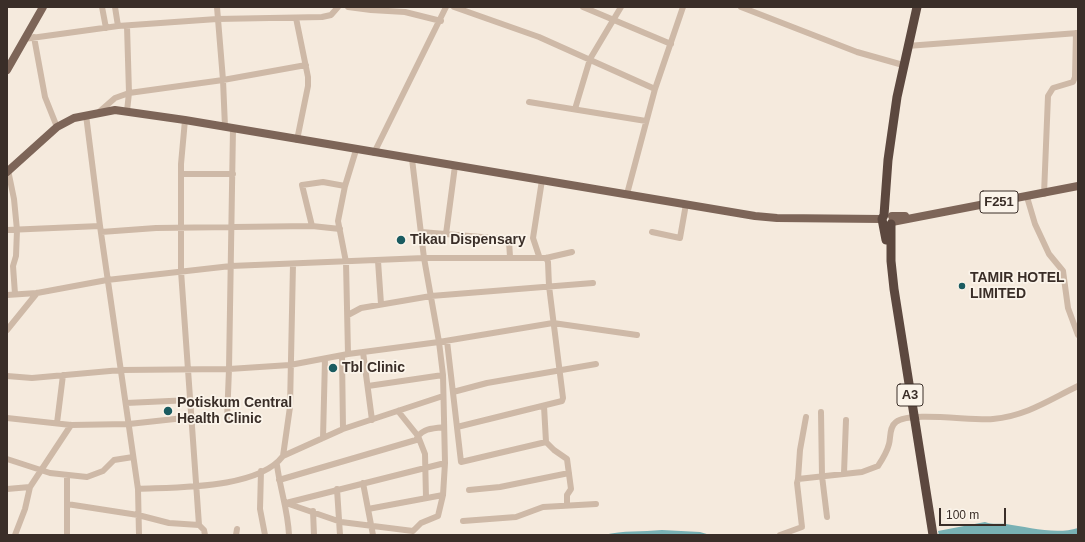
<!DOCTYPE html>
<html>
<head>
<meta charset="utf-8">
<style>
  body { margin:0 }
  #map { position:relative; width:1085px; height:542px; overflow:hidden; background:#f5eadd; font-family:Arial,sans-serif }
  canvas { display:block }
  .frame { position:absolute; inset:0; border:8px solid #3a2e28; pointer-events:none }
  .scale { position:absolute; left:939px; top:508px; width:67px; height:18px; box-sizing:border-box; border:2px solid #3a2e28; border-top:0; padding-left:5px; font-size:12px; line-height:14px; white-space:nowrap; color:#3a2e28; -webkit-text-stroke:3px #fbf4ea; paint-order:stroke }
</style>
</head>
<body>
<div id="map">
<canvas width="1085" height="542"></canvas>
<div class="frame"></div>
<div class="scale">100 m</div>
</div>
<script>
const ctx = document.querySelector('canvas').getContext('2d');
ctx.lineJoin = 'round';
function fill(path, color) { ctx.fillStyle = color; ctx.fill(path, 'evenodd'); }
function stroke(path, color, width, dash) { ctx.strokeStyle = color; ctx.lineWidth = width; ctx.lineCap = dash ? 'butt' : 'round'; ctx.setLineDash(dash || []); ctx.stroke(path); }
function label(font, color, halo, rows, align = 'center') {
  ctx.font = font + ' Arial,sans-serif'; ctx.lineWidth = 3.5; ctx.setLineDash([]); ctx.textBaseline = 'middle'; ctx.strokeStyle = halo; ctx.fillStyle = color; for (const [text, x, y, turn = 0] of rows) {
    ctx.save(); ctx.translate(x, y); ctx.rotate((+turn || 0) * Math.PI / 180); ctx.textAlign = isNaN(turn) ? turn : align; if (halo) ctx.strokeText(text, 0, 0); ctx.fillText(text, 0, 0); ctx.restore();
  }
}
const water = new Path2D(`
  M985,522C994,525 998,523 1006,524C1028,527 1056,535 1078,528V535H939L938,531Z
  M662,530L700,532L710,535H604C623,530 642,532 662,530Z`);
const minor = new Path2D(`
  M102,7L106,28
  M115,7L118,26
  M217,7L223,80L225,127
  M348,7L371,10L405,12L441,21
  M454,7L539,37L655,89
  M583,7L671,44
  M741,7L857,52L903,65
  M296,18L308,77V86L297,140
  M127,26L129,93L127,111
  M34,37L45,97L57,127
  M24,39L118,26L217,19L322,17L331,15L338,7
  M907,46L1078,33
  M529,102L646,121
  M575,109L590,59L621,7
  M99,112L115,98L129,93L223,80L306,65
  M86,115L100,226L138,489L139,535
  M185,120L181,164V271L199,525L204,530L205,535
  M374,153L446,7
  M8,170L14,199L17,230L16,256L13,266L15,294
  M181,174H233
  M627,194L655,89L683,7
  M1044,194L1048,96L1053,88L1073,82L1075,77L1076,33
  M1027,197L1035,224L1049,254L1063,271L1068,308L1078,335
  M312,226L302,185L323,182L345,186
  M7,230L100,226
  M101,232L156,228L312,226L340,229
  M421,232L506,239L509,241L510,257
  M652,232L680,238L686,204
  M446,234L455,166
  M539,256L533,238L542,180
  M378,261L381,304
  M7,295L37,293L107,280L231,266L424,258H546L572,252
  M348,315L361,308L431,296L593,283
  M7,330L37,293
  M447,341L461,462L546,442
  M363,352L372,420
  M348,354L346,262L338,221L345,186L356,150
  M342,356L343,429
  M7,376L32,378L121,370L229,369L233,128
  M368,386L443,375
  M453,392L487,383L596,364
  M126,403L191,400
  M544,406L546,442L554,450L567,459L571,489L567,495V505
  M398,411L418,436L425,454L426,498
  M821,412L822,476L827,517
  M7,418L71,425L129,424L193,417
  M227,420L229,369L290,365L348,354L439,342L553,323L637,335
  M57,423L63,375
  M457,427L562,401L563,398L549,286L548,262L546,258
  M323,438L325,359
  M283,456L290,407L293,264
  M7,459L50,473L87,477L103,471L114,460L133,457
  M277,465C280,489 288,510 289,535
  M261,471L260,509L265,535
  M844,473L846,420
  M67,475V535
  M798,479L800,450L806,417
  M279,480L416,440C421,428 432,429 444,427
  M363,483L373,535
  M7,489L30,487
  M138,489C177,487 258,489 283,456L343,429L443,396
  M337,489L340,535
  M469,490L500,487L569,473
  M286,503L341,522L413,531L421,523L438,516L443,495L445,463L443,375L439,342L424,258L412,159
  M286,503L445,463
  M67,504L138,515L169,523L199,525
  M368,509L443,495
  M313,511L314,535
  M463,521L516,517L543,507L596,504
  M15,535L25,509L30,487L71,425
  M236,535L237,529
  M780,535L802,527L797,483L798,479L862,472L878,466C882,460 887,452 889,444C891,437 889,427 896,422C910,411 972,421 993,419C1026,416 1049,400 1078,386`);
const major = new Path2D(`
  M7,70L43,7
  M7,172L57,127L74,118L115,110L185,120L755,216L777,218L882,219
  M892,216H905
  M892,222L1078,186`);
const highway = new Path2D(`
  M891,224V261L894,289L933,535
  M886,240L882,219L884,215L888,160L897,97L917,7`);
const markers = [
  [401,240,5,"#1a5b60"],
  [962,286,4,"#1a5b60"],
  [333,368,5,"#1a5b60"],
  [168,411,5,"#1a5b60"]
];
const shields = [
  [999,202,38],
  [910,395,26]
];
const shieldNames = [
  ["F251",999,202],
  ["A3",910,395]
];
const poiNames = [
  ["Tikau Dispensary",410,240],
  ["TAMIR HOTEL",970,278],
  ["LIMITED",970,294],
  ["Tbl Clinic",342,368],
  ["Potiskum Central",177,403],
  ["Health Clinic",177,419]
];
fill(water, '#79b1b4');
stroke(minor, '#ceb9a7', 6);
stroke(major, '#7d6558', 8);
stroke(highway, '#5c483f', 9);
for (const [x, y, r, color] of markers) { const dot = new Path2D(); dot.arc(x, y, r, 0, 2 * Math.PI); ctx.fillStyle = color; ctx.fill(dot); stroke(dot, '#fbf4ea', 1.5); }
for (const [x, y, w] of shields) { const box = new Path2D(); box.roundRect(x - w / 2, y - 11, w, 22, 3); ctx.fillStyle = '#fbf4ea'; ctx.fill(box); stroke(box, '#3a2e28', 1); }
label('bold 13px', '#3a2e28', null, shieldNames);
label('bold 14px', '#3a2e28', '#fbf4ea', poiNames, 'left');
</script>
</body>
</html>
